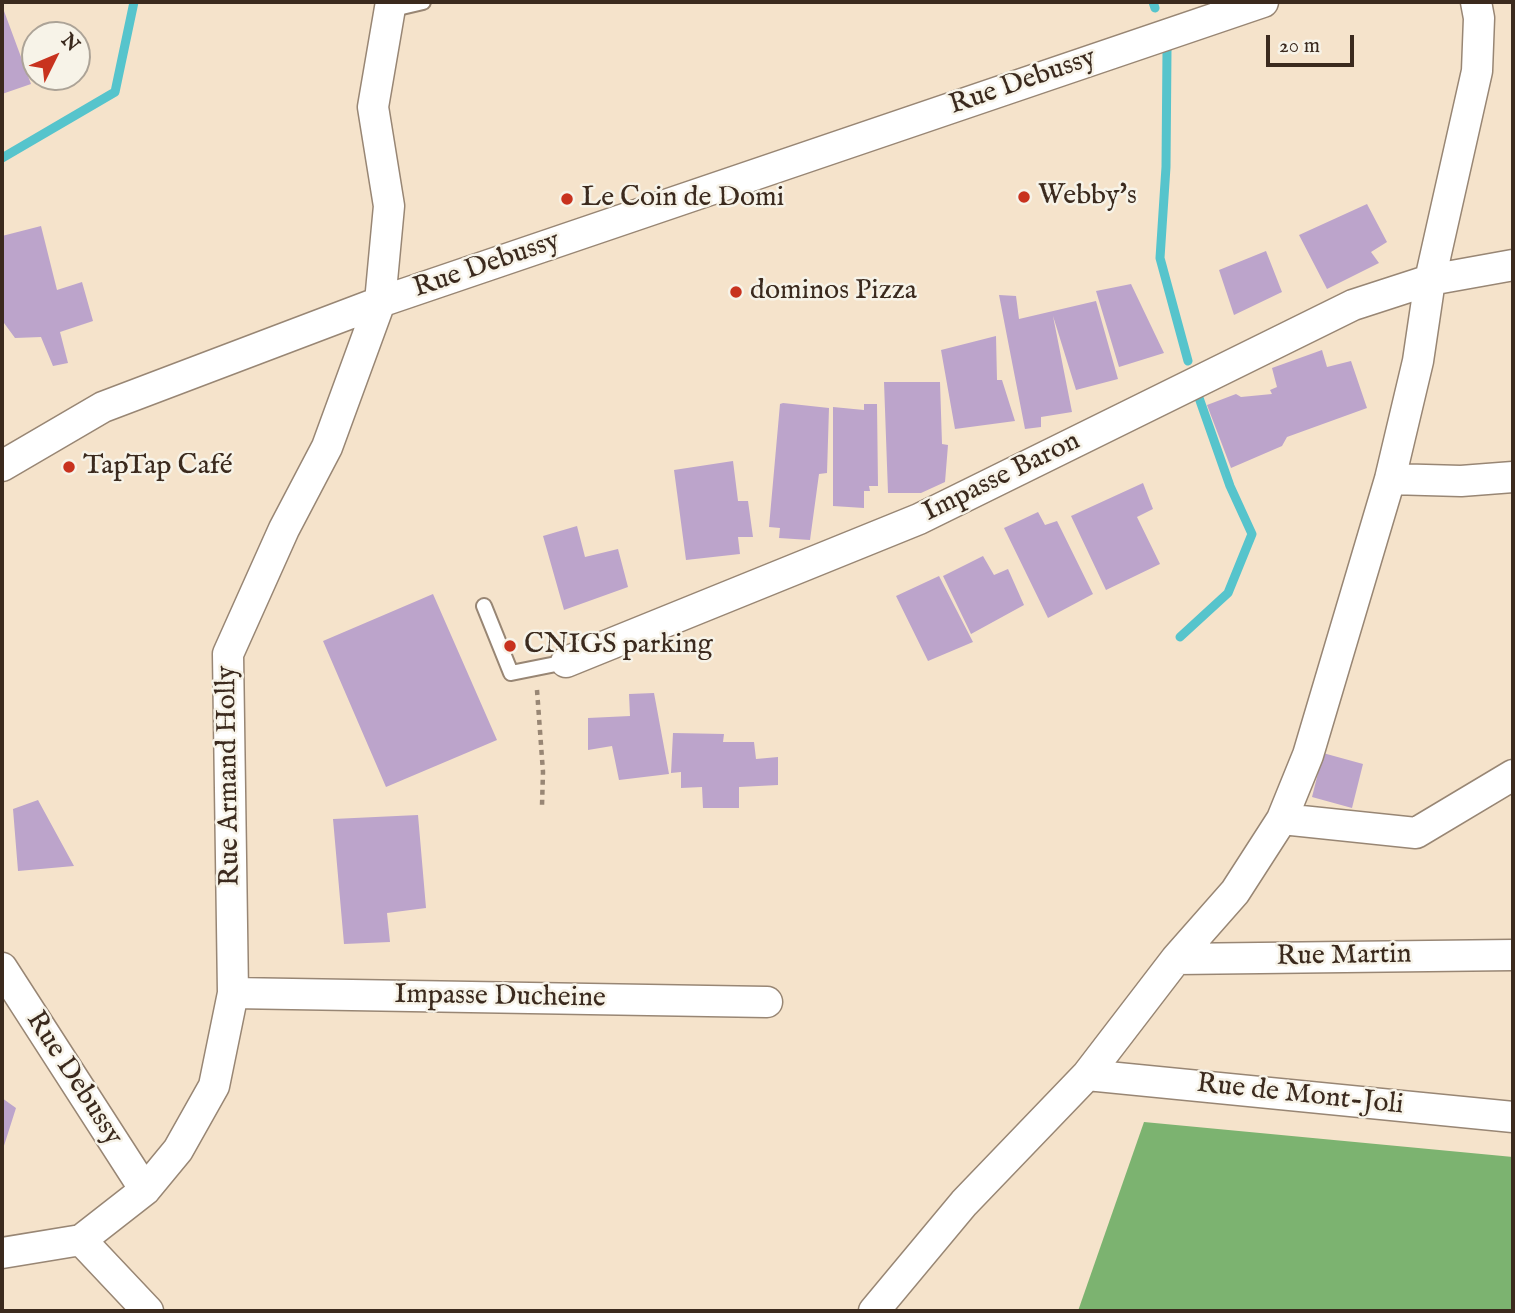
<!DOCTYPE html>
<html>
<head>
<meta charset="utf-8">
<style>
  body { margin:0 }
  #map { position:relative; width:1515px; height:1313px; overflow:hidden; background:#f5e3cb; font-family:"IM FELL English",serif }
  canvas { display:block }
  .frame { position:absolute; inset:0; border:4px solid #3b2a1e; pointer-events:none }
  .north { position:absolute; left:21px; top:21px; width:70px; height:70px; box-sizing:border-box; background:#f7f3e8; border:2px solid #aca397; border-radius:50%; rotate:47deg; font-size:19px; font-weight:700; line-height:28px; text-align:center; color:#3b2a1e }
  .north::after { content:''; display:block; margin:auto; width:24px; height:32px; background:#c8321e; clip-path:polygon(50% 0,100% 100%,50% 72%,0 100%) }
  .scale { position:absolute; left:1266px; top:35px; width:88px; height:32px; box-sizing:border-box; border:4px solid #3b2a1e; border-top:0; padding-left:9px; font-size:21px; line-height:24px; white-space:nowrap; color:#3b2a1e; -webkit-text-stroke:5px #f7f3e8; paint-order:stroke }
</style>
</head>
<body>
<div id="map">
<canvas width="1515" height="1313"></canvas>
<div class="frame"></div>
<div class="north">N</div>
<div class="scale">20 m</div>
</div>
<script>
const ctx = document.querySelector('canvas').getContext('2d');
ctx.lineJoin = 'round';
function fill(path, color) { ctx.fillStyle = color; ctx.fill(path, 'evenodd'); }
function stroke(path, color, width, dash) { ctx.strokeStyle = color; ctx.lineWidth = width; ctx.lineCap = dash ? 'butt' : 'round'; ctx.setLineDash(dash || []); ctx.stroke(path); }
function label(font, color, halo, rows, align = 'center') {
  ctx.font = font + ' "IM FELL English",serif'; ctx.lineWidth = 5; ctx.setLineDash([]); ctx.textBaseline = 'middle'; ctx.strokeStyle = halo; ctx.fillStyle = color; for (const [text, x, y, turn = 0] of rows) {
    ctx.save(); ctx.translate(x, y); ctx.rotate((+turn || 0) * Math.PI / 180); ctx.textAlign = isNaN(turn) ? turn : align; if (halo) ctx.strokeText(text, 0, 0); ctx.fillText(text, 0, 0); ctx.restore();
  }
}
const forest = new Path2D(`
  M1144,1122L1513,1157V1311H1078Z`);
const stream = new Path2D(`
  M1153,2L1155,8
  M1167,50L1166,167L1160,258L1188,361
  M2,158L115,92L134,2
  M1180,637L1228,593L1252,534L1230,486L1198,395`);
const building = new Path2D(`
  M4,11L31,84L2,94V12Z
  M1367,204L1387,242L1371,252L1379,263L1327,289L1299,235Z
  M41,226L57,290L82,282L93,321L60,332L68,363L53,366L41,337L15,338L4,323L2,324V236Z
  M1266,251L1282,292L1234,315L1219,270Z
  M1131,284L1164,353L1119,367L1096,291Z
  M999,295L1016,296L1019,319L1096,301L1118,379L1076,390L1053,316L1072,412L1041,417V427L1025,429Z
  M996,336L997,380H1002L1015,421L955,429L941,350Z
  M1322,350L1327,367L1351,361L1367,408L1287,437L1282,446L1231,468L1207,405L1236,394L1241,397L1272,394L1270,390L1277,387L1272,368Z
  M884,382H940L942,444L948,445L945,482L921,493H888Z
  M783,403L829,408L827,473L819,474L810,540L779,538L780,528L769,527L780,404Z
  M864,404H877L878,486H869L870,491H864V508L833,506V407L864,410Z
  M733,461L738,501H748L753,537H738L740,554L686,560L674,470Z
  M1143,483L1153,509L1137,517L1160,564L1106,590L1071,516Z
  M1038,512L1045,525L1057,521L1093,594L1048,618L1004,528Z
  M577,526L585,557L618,549L628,587L564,610L543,536Z
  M983,556L994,575L1008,569L1024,605L971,634L943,576Z
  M939,576L973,642L928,661L896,596Z
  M433,594L497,740L386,787L323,641Z
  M654,693L669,774L619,780L612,746L588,750V718L630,716L629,694Z
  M673,733L724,734L723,742H754L756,759L778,757V785L739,787V808H703L702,787L681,788V772L671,773Z
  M1323,753L1363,764L1352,808L1312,797Z
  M38,800L74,866L18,871L13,809Z
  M418,815L426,908L387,913L390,942L344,944L333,819Z
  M2,1098L16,1108L2,1152Z`);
const path = new Path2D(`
  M537,690L543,772L542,806`);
const service = new Path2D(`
  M389,10L423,2
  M484,606L511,673L566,662`);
const minor = new Path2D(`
  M2,466L103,407L380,302L1263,2
  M1390,479L1461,481L1513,477
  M566,662L919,519L1353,305L1430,280L1513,265
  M1282,819L1416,833L1513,775
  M1176,959L1513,955
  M2,968L145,1190
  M233,993L767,1002
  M1087,1075L1513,1117
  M81,1240L148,1311
  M2,1253L81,1240L145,1190L178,1150L214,1086L233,993L228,654L284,529L327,447L380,302L389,206L373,107L391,2
  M874,1311L964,1203L1087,1075L1176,959L1235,892L1282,819L1308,755L1390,479L1418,361L1430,280L1477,71L1479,18L1476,2`);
const markers = [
  [1024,197,7,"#c8321e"],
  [567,199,7,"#c8321e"],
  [736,292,7,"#c8321e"],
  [69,467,7,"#c8321e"],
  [510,646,7,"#c8321e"]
];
const streetNames = [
  ["Rue Debussy",1023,83,-19],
  ["Rue Debussy",487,266,-19],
  ["Impasse Baron",1002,478,-26],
  ["Rue Armand Holly",230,776,-91],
  ["Rue Martin",1344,957,-1],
  ["Impasse Ducheine",500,998,1],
  ["Rue Debussy",73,1079,57],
  ["Rue de Mont-Joli",1300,1096,6]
];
const poiNames = [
  ["Webby's",1038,197],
  ["Le Coin de Domi",581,199],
  ["dominos Pizza",750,292],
  ["TapTap Café",83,467],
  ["CNIGS parking",524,646]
];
fill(forest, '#7cb370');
stroke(stream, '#56c4cc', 9);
fill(building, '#bca4cb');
stroke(service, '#988674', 18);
stroke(minor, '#988674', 33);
stroke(path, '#988674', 4.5, [5, 5]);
stroke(service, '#fff', 14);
stroke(minor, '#fff', 30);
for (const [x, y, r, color] of markers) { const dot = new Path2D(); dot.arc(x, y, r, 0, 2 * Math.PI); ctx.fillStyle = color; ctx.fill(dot); stroke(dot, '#f7f3e8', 2.5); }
label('28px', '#3b2a1e', '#f7f3e8', streetNames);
label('28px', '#3b2a1e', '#f7f3e8', poiNames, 'left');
</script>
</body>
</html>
